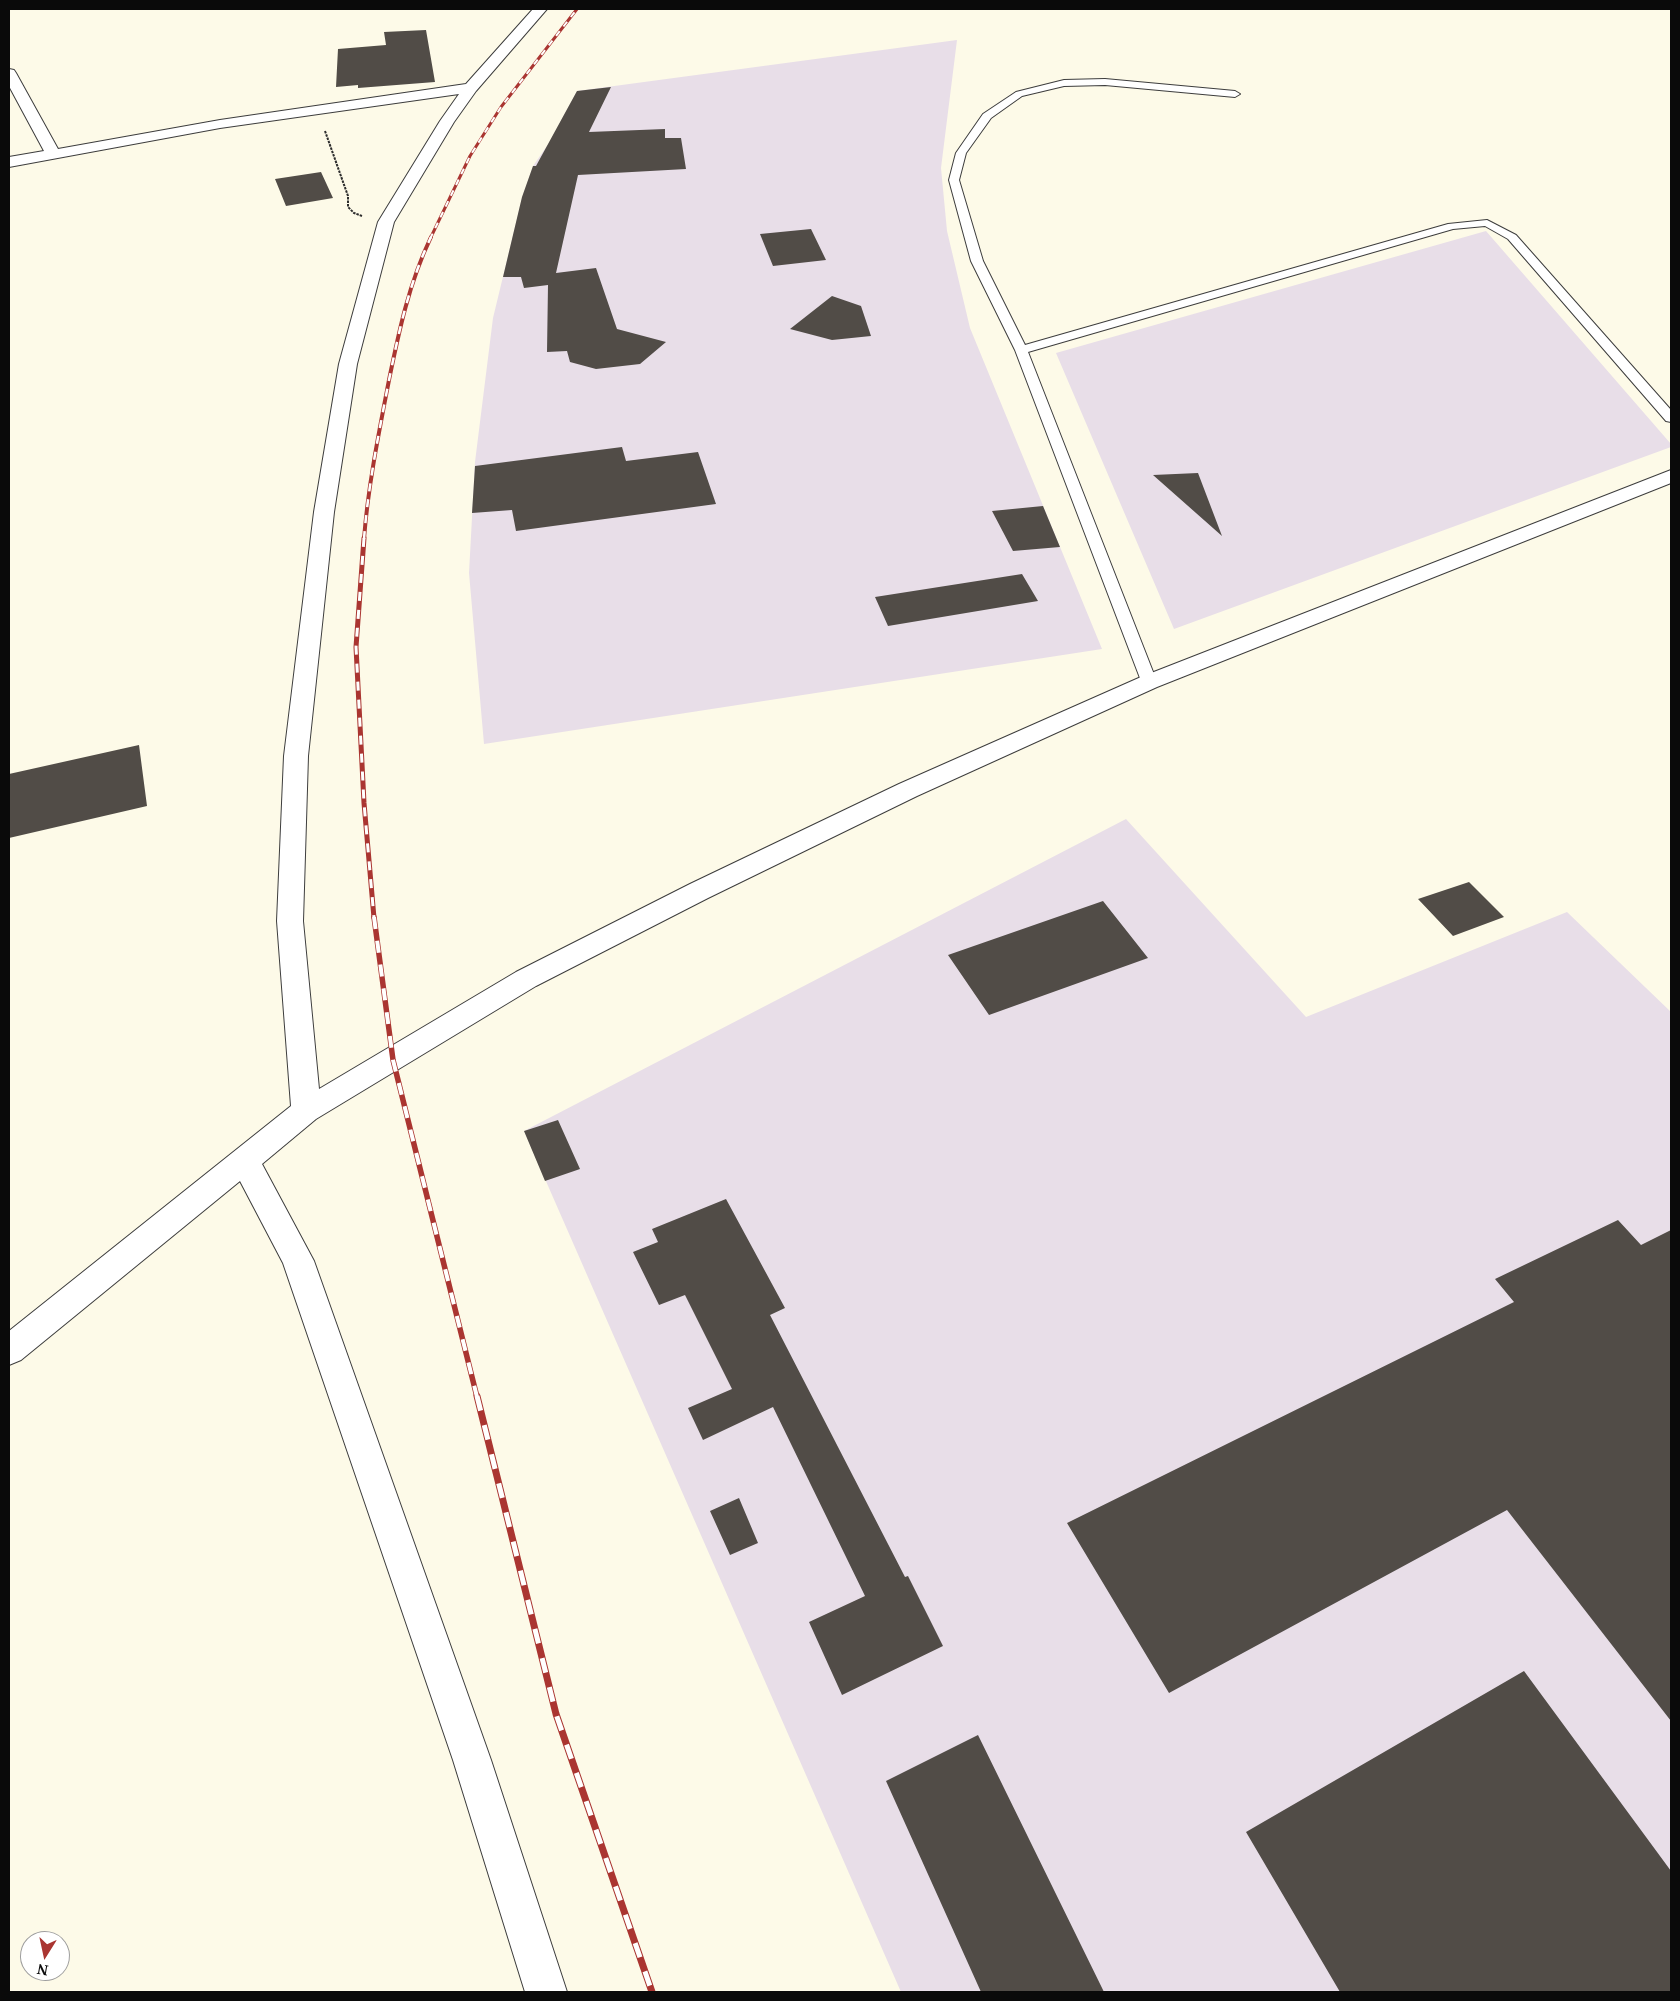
<!DOCTYPE html>
<html>
<head>
<meta charset="utf-8">
<style>
  body { margin:0 }
  #map { position:relative; width:1680px; height:2001px; overflow:hidden; background:#fdfae8; font-family:"Noto Serif",serif }
  canvas { display:block }
  .frame { position:absolute; inset:0; border:10px solid #0a0a0a; pointer-events:none }
  .north { position:absolute; left:20px; top:1931px; width:50px; height:50px; box-sizing:border-box; background:#fff; border:1px solid #9d9d9d; border-radius:50%; rotate:190deg; font-size:14px; font-weight:700; line-height:20px; text-align:center; color:#0a0a0a }
  .north::after { content:''; display:block; margin:auto; width:18px; height:22px; background:#aa3531; clip-path:polygon(50% 0,100% 100%,50% 72%,0 100%) }
</style>
</head>
<body>
<div id="map">
<canvas width="1680" height="2001"></canvas>
<div class="frame"></div>
<div class="north">N</div>
</div>
<script>
const ctx = document.querySelector('canvas').getContext('2d');
ctx.lineJoin = 'round';
function fill(path, color) { ctx.fillStyle = color; ctx.fill(path, 'evenodd'); }
function stroke(path, color, width, dash) { ctx.strokeStyle = color; ctx.lineWidth = width; ctx.lineCap = dash ? 'butt' : 'round'; ctx.setLineDash(dash || []); ctx.stroke(path); }
const industrial = new Path2D(`
  M957,40L941,168L947,231L970,328L1102,649L484,744L469,573L475,462L493,318L522,198L533,166L549,143L577,91Z
  M1486,231L1671,444V447L1174,629L1056,353Z
  M1126,819L1306,1017L1567,912L1671,1012V1992H901L524,1131Z`);
const building = new Path2D(`
  M426,30L435,82L358,88V85L336,87L338,49L386,45L384,32Z
  M611,87L589,132L665,129V138H681L686,169L578,175L556,273L596,268L617,329L666,342L640,364L596,369L570,362L567,351L547,352L548,285L524,288L521,277H503L522,197L533,166H536L577,91Z
  M321,172L333,198L286,206L275,179Z
  M811,229L826,260L773,266L760,234Z
  M832,296L861,306L871,336L832,340L790,329Z
  M622,447L626,461L698,452L716,504L516,531L512,510L472,513L475,466Z
  M1198,473L1222,536L1153,475Z
  M1043,506L1060,547L1013,551L992,511Z
  M1022,574L1038,601L888,626L875,597Z
  M139,745L147,806L9,838V774Z
  M1469,882L1504,917L1453,936L1418,899Z
  M1103,901L1148,958L989,1015L948,955Z
  M558,1120L580,1169L545,1181L524,1131Z
  M726,1199L785,1308L770,1315L905,1577L908,1576L943,1646L842,1695L809,1622L865,1596L773,1407L703,1440L688,1408L732,1389L685,1295L659,1305L633,1252L658,1242L652,1229Z
  M1618,1220L1641,1245L1671,1230V1721L1507,1510L1169,1693L1067,1523L1514,1302L1495,1279Z
  M739,1498L758,1543L730,1555L710,1511Z
  M1524,1671L1671,1871V1992H1340L1246,1832Z
  M978,1735L1104,1992H981L886,1781Z`);
const path = new Path2D(`
  M325,131L348,196V207L354,213L362,216`);
const service = new Path2D(`
  M1105,79L1235,91L1240,94L1235,97L1105,85L1064,86L1022,96L991,118L966,153L959,180L983,261L1025,345L1448,224L1487,220L1516,235L1671,410V422L1666,421L1508,239L1485,226L1453,229L1028,352L1157,682L1155,686H1143L1015,350L971,261L949,180L956,153L983,114L1016,92L1064,80Z`);
const minor = new Path2D(`
  M533,9H547L476,91L454,122L394,222L357,364L334,512L308,756L303,921L319,1089L516,972L690,884L899,784L1141,677L1671,470V483L1157,687L917,796L708,898L536,986L316,1119L262,1164L314,1261L491,1760L567,1992H525L453,1760L283,1263L240,1181L21,1360L9,1365V1331L291,1106L277,921L284,756L314,512L339,364L378,222L440,121L459,94L220,128L9,167V157L44,151L9,86V69L14,70L16,73L58,149L220,120L466,84Z`);
const railFar4 = new Path2D(`
  M430,239L470,156L501,107L577,9`);
const railFar3 = new Path2D(`
  M364,539C368,486 379,432 389,380C399,331 409,283 431,237`);
const railFar2 = new Path2D(`
  M364,538L356,647L364,803L374,918`);
const railFar1 = new Path2D(`
  M374,917L393,1060L477,1397`);
const rail = new Path2D(`
  M477,1396L556,1714L652,1992`);
fill(industrial, '#e8dee8');
fill(building, '#514c47');
stroke(service, '#3d3d3d', 2);
stroke(minor, '#3d3d3d', 2);
stroke(path, '#2c2c2c', 2, [2.5, 1]);
fill(service, '#fff');
fill(minor, '#fff');
stroke(railFar4, '#aa3531', 3);
stroke(railFar3, '#aa3531', 4);
stroke(railFar2, '#aa3531', 5);
stroke(railFar1, '#aa3531', 5.5);
stroke(rail, '#aa3531', 7);
stroke(railFar4, '#fff', 2, [6]);
stroke(railFar3, '#fff', 2.5, [8]);
stroke(railFar2, '#fff', 3, [9]);
stroke(railFar1, '#fff', 4, [12]);
stroke(rail, '#fff', 5, [15]);
</script>
</body>
</html>
